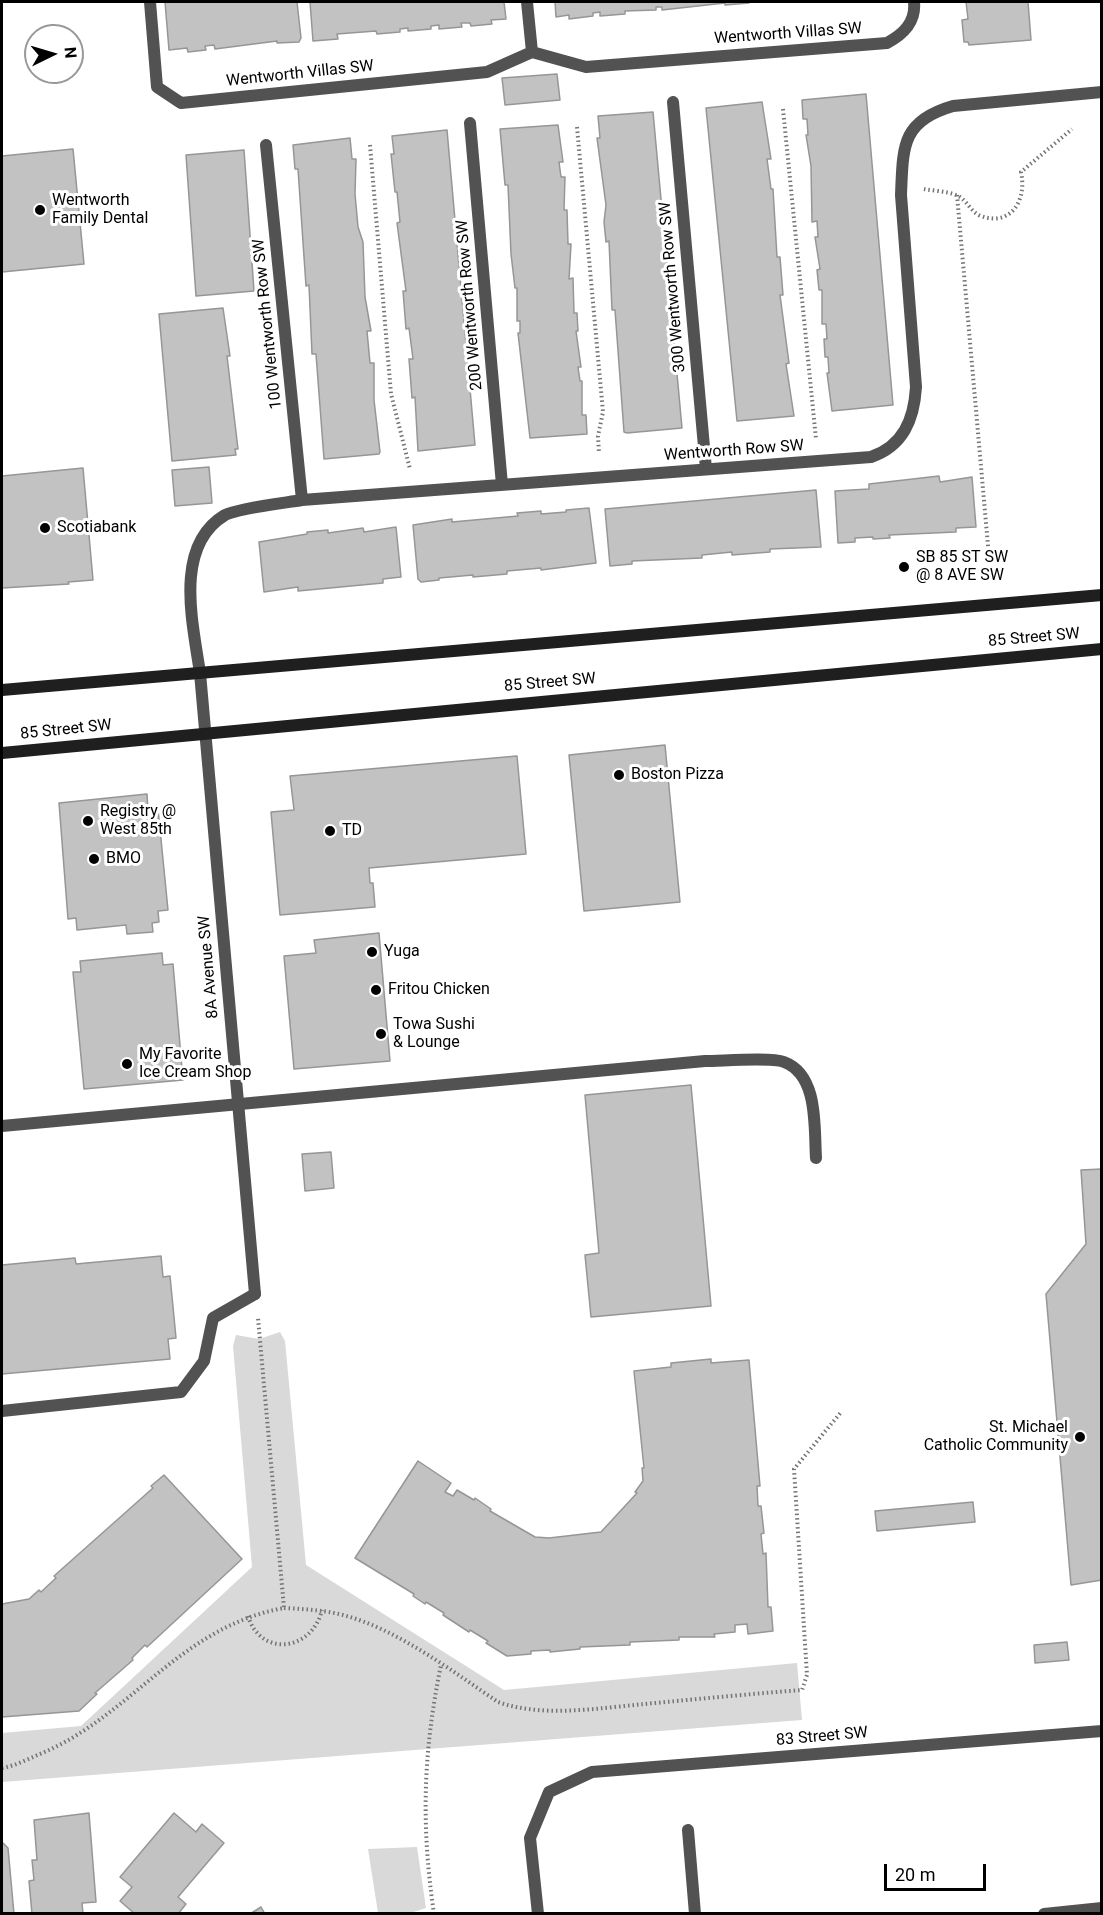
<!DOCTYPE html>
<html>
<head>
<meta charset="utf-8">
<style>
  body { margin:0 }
  #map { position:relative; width:1103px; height:1915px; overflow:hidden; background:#fff; font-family:Roboto,sans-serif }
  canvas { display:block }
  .frame { position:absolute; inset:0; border:3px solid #000; pointer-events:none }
  .north { position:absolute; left:24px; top:24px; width:60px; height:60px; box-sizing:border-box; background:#fff; border:2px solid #999; border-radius:50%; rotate:85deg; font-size:16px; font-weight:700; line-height:24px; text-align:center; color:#000 }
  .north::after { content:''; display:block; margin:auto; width:21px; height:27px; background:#000; clip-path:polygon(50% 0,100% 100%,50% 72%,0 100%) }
  .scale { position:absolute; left:884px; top:1864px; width:102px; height:27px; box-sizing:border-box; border:3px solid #000; border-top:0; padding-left:8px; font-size:18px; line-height:21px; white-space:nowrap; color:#000; -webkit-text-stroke:4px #fff; paint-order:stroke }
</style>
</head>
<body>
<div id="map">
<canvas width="1103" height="1915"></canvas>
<div class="frame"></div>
<div class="north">N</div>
<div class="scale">20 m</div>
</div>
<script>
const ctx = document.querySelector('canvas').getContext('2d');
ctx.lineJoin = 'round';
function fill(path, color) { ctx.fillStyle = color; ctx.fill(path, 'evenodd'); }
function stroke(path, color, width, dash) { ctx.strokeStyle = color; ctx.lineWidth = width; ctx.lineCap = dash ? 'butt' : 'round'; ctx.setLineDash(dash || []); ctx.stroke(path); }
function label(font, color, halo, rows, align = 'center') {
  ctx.font = font + ' Roboto,sans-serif'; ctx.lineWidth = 6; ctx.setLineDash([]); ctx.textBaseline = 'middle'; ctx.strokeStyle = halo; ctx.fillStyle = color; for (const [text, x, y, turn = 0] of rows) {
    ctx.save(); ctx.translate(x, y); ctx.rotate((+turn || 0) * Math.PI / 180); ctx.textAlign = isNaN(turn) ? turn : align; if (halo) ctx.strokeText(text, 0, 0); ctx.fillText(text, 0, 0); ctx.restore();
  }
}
const green = new Path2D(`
  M280,1332L285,1341L306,1565L504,1690L797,1663L802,1720L2,1782V1733L81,1726L252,1567L233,1346L236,1335L259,1339Z
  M417,1847L426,1908L410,1913H378L368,1849Z`);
const building = new Path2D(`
  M165,2H297L301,38L299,42L277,43V41L215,49L214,45L205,46L206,50L188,52L187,48L169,50Z
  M310,2H504L506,19L491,20L492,24L471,26L470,23H461L462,27L439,29V25L431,26V29L408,31V28L400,29V32L377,34L376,31L337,34L338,39L313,41Z
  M555,2H749V3L725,5V3L662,10V7H656V10L625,11V14L600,16V12L593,13V16L569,19V15L556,17Z
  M966,2H1028L1031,40L969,45L968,42H964L962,20L968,19Z
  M557,74L560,100L505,105L502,78Z
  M866,94L893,405L832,411L827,373H829L828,357H825L824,339H827L826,324H822V290H819L817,270L820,269L815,237H818L817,221L812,222L811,166L806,135H808L807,119H803L802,100Z
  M762,102L771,159H767L771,189H773L777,257H780L783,295H780L789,363L786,364L794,416L737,421L706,108Z
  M653,112L682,428L627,433L624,432L615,310H612L609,241L606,242L604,222L606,205L597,138H600L598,116Z
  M558,125L563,162H559L561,177H565L564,210H567L568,244H571L569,279L573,278L574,313H577L578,331H576L581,367H578L580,381H582V415H586L587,434L530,438L518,333H520V321H517V288H515L511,254L508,185H505L500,129Z
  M447,130L475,445L418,451L415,397L412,398L409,359H413L409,328L406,329L403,291H406L397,223L400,222L397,192H395L391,154H394L392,136Z
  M350,138L352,159H356L355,194L358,227L363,242L365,297L371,331H367L370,363H374V400L380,452L379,454L324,459L316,354H312L309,285L306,286L298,169H295L293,145Z
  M73,149L84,264L2,272V156Z
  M244,150L254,291L196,296L186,155Z
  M223,308L230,356H227L238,449H235L236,455L172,461L159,314Z
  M209,467L212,503L175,506L172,470Z
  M83,468L93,580L68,582L69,584L2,588V476Z
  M939,476L940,482L972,477L976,527L956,528V532L889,535L890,538L873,539V537L855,538V542L838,543L835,491L869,489V484Z
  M816,490L821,547L770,549V552L732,555V552L702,555V558L632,561V564L610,566L605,509Z
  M589,508L596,563L541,570V568L507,571V574L473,577V575L439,578V580L421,582L418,579L413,525L452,519V522L518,516L517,513L541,511V514L566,512V510Z
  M396,527L401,577L383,579V583L298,591V587L264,592L259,542L307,534V532L328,530V533L363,528L364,532Z
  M665,745L680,902L584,911L569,755Z
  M517,756L526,854L369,868L370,883H373L375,907L280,915L271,812L294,810L290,776Z
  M147,794L148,811L158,809L168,910L158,911L159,922L152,923L153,932L127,934L126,925L77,930L76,918L68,919L59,803Z
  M379,933L390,1061L294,1069L284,956L316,953L314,940Z
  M162,953L163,965L173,964L183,1080L84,1089L73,972H81L80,961Z
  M691,1085L711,1306L591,1317L585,1255L599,1253L585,1095Z
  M331,1152L334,1188L305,1191L302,1154Z
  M1102,1169V1580L1071,1585L1046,1294L1086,1244L1081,1170Z
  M161,1256L163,1277L170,1276L176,1338L168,1339L170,1359L2,1374V1265L75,1258L76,1264Z
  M711,1359V1363L749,1360L760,1486H757L758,1506H761L764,1533L761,1534L763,1554L766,1553L768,1607H771L773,1631L748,1634L747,1624L735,1625V1632L714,1634L715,1637H679V1640L630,1642V1645L580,1647V1649L550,1652V1650L531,1651V1654L507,1656L486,1643L488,1641L470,1630L469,1632L443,1615L444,1613L426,1602L425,1604L413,1596L414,1594L355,1558L418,1461L451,1483L445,1492L453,1496L457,1490L474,1500L475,1498L491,1509L490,1511L535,1537L549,1538L601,1532L637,1493L635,1492L643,1481L642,1468H644L634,1371L671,1367V1363Z
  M164,1475L242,1559L147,1647L145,1645L132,1658L133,1660L95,1693L97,1694L79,1711L2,1717V1604L29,1599L39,1590L41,1592L56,1578L54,1576L153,1488L151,1486Z
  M973,1502L975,1522L877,1531L875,1511Z
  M1067,1642L1069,1660L1035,1663L1034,1645Z
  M89,1813L96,1902L82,1903L83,1914H32L29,1881L34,1880L32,1860H37L34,1820Z
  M174,1813L196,1832L202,1824L224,1843L178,1897L186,1904L178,1914H135L120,1901L132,1887L120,1877Z
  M2,1842L8,1848L14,1914H2Z
  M261,1907L265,1914H250Z`);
const path = new Path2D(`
  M783,109L816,439
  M577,127L603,412L598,436L599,453
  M370,145L391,394L410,469
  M924,189C934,191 946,191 956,195C967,199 970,212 981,216C1012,227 1027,199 1021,172L1072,129
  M957,195L989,557
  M284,1608C304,1609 323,1610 343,1615C397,1629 452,1671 498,1702C543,1718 598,1708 645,1704C697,1699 750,1694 802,1690L807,1675L794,1469L842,1411
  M248,1616C261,1658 312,1651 322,1610
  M2,1768C15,1766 28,1759 40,1754C132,1716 179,1627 284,1608L258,1318
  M434,1914C421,1825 423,1753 441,1665`);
const lane = new Path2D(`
  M150,2L157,87L181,103L487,72L532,52L586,67L887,43C904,34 916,22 914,2
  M527,2L532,52
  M673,102L706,469
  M470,123L502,485
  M266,145L302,500
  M200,673C193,624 173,546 225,515C239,508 284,503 302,500L871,457C903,446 914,420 916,387L901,195C903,147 901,121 953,106L1102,92
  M2,1126L705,1061C722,1061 771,1057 784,1062C819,1075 814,1128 816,1158
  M2,1411L181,1392L204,1361L213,1318L255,1294
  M688,1830L695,1914
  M1044,1914L1102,1908`);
const street = new Path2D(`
  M200,673L255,1294
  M538,1914L530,1838L549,1792L592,1772L1102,1731`);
const secondary = new Path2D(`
  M2,690L1102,595
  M2,753L1102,649`);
const markers = [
  [40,210,6,"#000"],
  [45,528,6,"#000"],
  [904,567,6,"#000"],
  [619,775,6,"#000"],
  [88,821,6,"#000"],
  [330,831,6,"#000"],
  [94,859,6,"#000"],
  [372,952,6,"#000"],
  [376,990,6,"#000"],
  [381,1034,6,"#000"],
  [127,1064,6,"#000"],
  [1080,1437,6,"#000"]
];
const streetNames = [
  ["Wentworth Villas SW",788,34,-4],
  ["Wentworth Villas SW",300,74,-6],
  ["300 Wentworth Row SW",673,287,-95],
  ["200 Wentworth Row SW",470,305,-95],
  ["100 Wentworth Row SW",268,324,-96],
  ["Wentworth Row SW",734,451,-4],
  ["85 Street SW",1034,638,-5],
  ["85 Street SW",550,683,-5],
  ["85 Street SW",66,730,-6],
  ["8A Avenue SW",209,967,-95],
  ["83 Street SW",822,1737,-5]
];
const poiNames = [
  ["Wentworth",52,201],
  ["Family Dental",52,219],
  ["Scotiabank",57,528],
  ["SB 85 ST SW",916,558],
  ["@ 8 AVE SW",916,576],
  ["Boston Pizza",631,775],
  ["Registry @",100,812],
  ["West 85th",100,830],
  ["TD",342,831],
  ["BMO",106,859],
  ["Yuga",384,952],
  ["Fritou Chicken",388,990],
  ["Towa Sushi",393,1025],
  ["& Lounge",393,1043],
  ["My Favorite",139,1055],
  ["Ice Cream Shop",139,1073],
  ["St. Michael",1068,1428,"right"],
  ["Catholic Community",1068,1446,"right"]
];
fill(green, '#d9d9d9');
fill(building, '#c2c2c2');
stroke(building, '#969696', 1.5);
stroke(path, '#747474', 4, [1.5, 3]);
stroke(lane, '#525252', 12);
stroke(street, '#525252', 12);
stroke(secondary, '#1f1f1f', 12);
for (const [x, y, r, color] of markers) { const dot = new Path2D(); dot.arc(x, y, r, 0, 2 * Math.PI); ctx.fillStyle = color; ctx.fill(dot); stroke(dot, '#fff', 2); }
label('16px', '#000', '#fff', streetNames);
label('16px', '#000', '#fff', poiNames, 'left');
</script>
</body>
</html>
